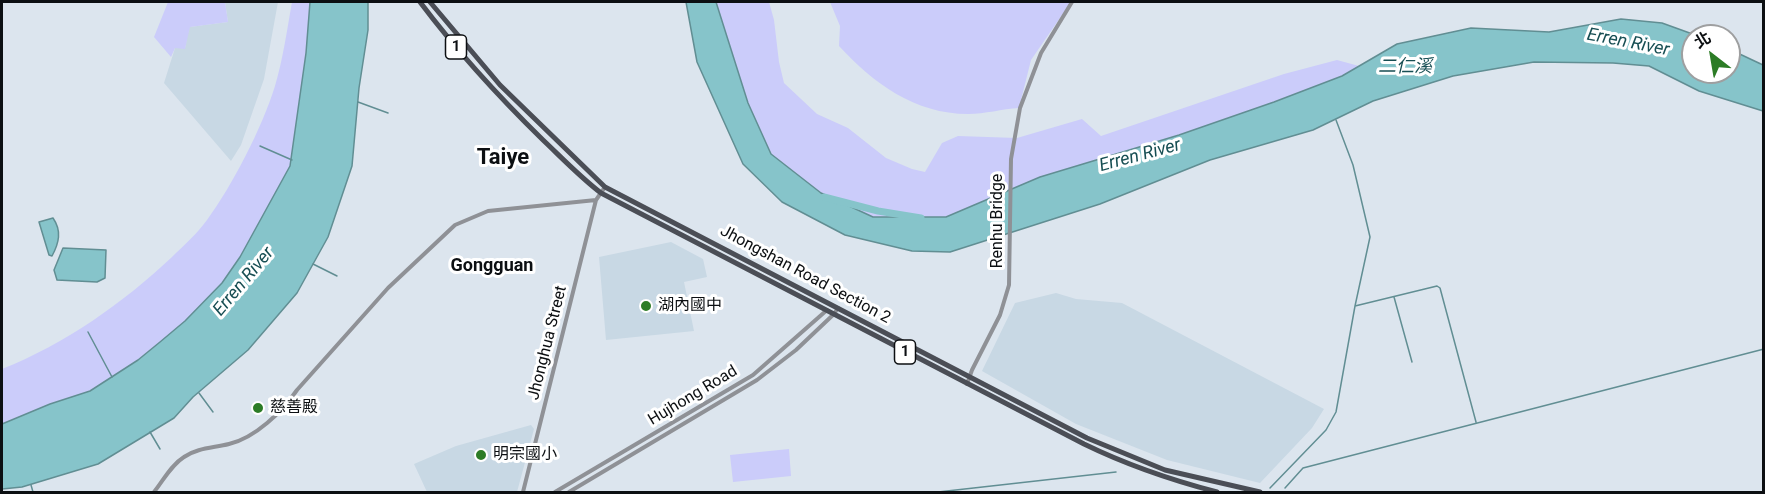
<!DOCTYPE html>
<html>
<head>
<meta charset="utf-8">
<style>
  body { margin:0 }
  #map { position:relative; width:1765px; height:494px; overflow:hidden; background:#dce5ee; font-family:Roboto,"Noto Sans TC",sans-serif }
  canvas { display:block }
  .frame { position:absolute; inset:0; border:3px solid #0c0f12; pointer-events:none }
  .north { position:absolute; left:1681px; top:24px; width:60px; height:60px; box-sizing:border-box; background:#fff; border:2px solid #9e9fa0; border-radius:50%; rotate:329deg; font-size:16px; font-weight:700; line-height:24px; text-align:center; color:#0c0f12 }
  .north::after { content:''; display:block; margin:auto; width:21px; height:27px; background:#2c7c26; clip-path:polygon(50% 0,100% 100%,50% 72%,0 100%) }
</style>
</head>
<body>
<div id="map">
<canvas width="1765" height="494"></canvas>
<div class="frame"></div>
<div class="north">北</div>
</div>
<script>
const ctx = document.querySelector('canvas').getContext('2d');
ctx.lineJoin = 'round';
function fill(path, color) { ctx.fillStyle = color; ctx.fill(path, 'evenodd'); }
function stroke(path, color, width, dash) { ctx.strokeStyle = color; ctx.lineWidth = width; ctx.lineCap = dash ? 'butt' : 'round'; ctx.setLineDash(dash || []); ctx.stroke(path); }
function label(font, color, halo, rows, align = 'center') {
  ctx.font = font + ' Roboto,"Noto Sans TC",sans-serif'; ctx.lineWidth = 6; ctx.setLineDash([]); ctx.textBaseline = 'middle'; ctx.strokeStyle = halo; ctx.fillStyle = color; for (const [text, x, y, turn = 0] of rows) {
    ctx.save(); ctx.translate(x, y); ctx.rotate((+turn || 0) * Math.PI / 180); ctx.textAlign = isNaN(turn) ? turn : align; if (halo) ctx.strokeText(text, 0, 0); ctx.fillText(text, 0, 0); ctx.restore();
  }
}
const built = new Path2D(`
  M225,2H278L264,79L241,145L231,161L164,83L175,48H185L189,27L228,22Z
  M671,242L703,259L707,277L684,282L694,331L606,340L599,257Z
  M1056,293L1076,299L1122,303L1324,409L1312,428L1260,483L1167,460L1076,424L982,371L1015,303Z
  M531,425L534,429L517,492H427L414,464L456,446Z`);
const green = new Path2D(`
  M168,2H225L228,22L190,27L185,49L175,48L171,57L154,37Z
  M292,2H310L306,53L290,166L240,257L222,283L185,321L160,342L138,360L90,391L50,404L2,424V369C65,344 123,303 172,257C184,245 197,234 207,220C232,186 262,128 275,86C283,59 287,30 292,2Z
  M716,2H769L774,20L779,62L784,83L817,114L848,128L886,158L912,169L925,172L942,143L958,136L1017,138L1082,119L1101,136L1284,74L1337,60L1359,66L1342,76L1274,102L1179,135L1040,177L946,217H873L821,193L771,154L748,103Z
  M830,2H1071L1031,60L1019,108C1002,109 985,114 968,114C915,114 873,83 839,46L840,26Z
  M789,449L791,476L733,482L730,455Z`);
const water = new Path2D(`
  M310,2H368V30L359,88L352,166L328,237L297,293L248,350L193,397L174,418L98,464L22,487L2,489V424L50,404L90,391L138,360L160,342L185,321L222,283L240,257L290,166L306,53Z
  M686,2H716L748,103L771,154L821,193L873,217H946L1040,177L1179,135L1274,102L1342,76L1397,44L1471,28L1549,32L1621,19L1662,23L1698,36H1693V72H1729V49L1763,65V111L1699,91L1649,66L1613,63L1534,62L1453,76L1373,101L1313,130L1210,160L1100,204L950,252L912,251L845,235L782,202L743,164L697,62Z
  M53,218C62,231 59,243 52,256L49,255L39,222Z
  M63,248L106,250L105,278L97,282L57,280L54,270Z`);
const stream = new Path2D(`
  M358,102L388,113
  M260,146L292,160
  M313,264L337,276
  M1394,297L1412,362
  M1355,306L1437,286L1440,288L1476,422
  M88,332L112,377
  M199,393L213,412
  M150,432L160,449
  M31,485L33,492
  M1270,488L1326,430L1336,412L1355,306L1370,237L1353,165L1336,120
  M1285,488L1303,468L1764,349
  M938,492L1116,472`);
const river = new Path2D(`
  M824,197L878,211L921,218`);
const tertiary = new Path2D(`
  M967,384L972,370L1000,315L1009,285L1011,159L1020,108L1041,53L1072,2
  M154,492C163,481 171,465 184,457C197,448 213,448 229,444C255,438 282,412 297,390L388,288L455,225L488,211L596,200L605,187
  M523,492L596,200
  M555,492L753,375L827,310
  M569,492L757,380L796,350L834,314L838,308`);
const primary = new Path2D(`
  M420,2C457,51 499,97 543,140C562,158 580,177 601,193L1084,444C1127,465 1171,480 1217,492
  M430,2L500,85L605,187L1087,438L1165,470L1260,492`);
const markers = [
  [646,306,6,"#2c7c26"],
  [258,408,6,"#2c7c26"],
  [481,455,6,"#2c7c26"]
];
const shields = [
  [456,47,21],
  [905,352,21]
];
const shieldNames = [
  ["1",456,47],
  ["1",905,352]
];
const streetNames = [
  ["Renhu Bridge",998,221,-90],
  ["Jhongshan Road Section 2",805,275,28],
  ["Jhonghua Street",548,343,-76],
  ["Hujhong Road",693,396,-31]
];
const poiNames = [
  ["湖內國中",658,306],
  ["慈善殿",270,408],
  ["明宗國小",493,455]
];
const waterNames = [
  ["Erren River",1628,43,11],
  ["二仁溪",1405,67],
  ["Erren River",1140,156,-15],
  ["Erren River",244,282,-50]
];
const neighbourhoodNames = [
  ["Gongguan",492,266]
];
const districtNames = [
  ["Taiye",503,158]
];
fill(built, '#c8d8e4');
fill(green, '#cbccfa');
fill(water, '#86c4ca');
stroke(water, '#618e93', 1.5);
stroke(stream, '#618e93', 1.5);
stroke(river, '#86c4ca', 7);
stroke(tertiary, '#8f9196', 4);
stroke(primary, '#4b4e56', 5);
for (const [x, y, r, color] of markers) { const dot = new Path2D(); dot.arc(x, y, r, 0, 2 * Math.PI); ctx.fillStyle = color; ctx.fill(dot); stroke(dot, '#fff', 2); }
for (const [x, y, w] of shields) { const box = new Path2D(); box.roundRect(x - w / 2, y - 12, w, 24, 4.5); ctx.fillStyle = '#fff'; ctx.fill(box); stroke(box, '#0c0f12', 1.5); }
label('bold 15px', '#0c0f12', null, shieldNames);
label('16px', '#0c0f12', '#fff', streetNames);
label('16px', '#0c0f12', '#fff', poiNames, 'left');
label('italic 18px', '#174e53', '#fff', waterNames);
label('bold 18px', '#0c0f12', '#fff', neighbourhoodNames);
label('bold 22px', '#0c0f12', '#fff', districtNames);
</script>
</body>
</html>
